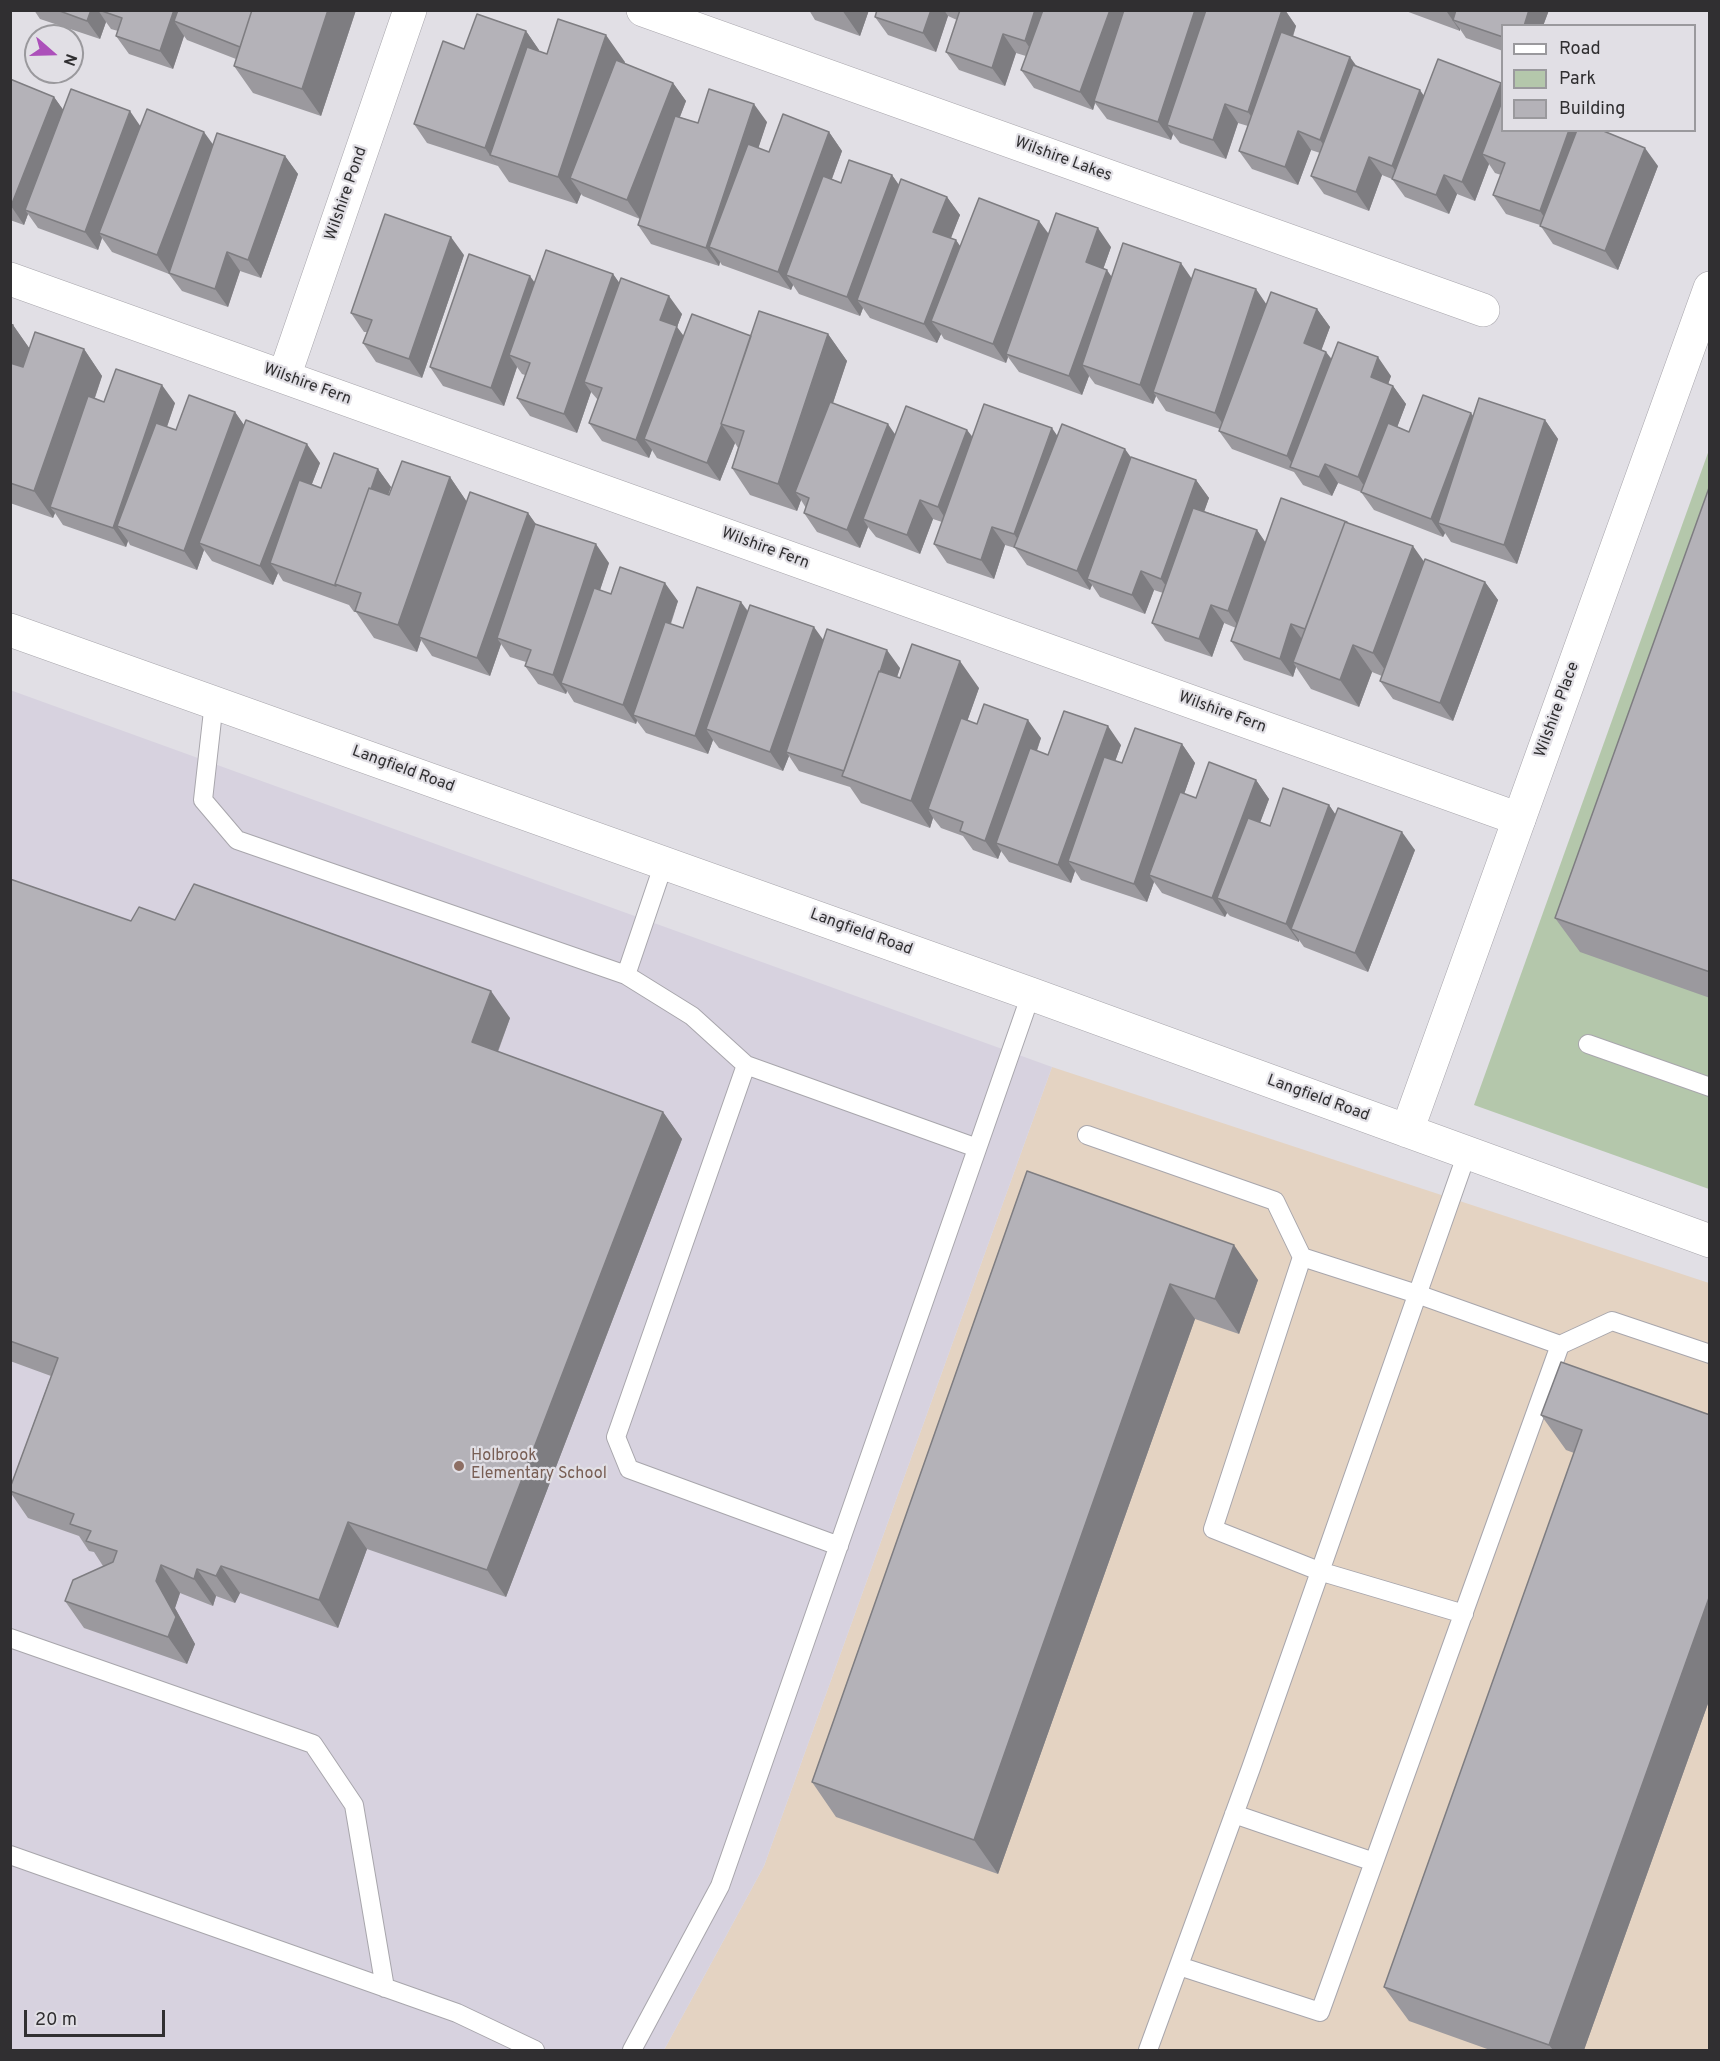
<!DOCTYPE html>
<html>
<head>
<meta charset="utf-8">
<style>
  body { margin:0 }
  #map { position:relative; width:1720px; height:2061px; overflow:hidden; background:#e1dfe5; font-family:Overpass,sans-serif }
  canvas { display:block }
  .frame { position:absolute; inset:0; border:12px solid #302f31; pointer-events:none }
  .legend { position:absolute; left:1501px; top:24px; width:195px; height:108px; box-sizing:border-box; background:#e1dfe5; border:2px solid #9a999d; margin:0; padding:8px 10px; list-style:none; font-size:18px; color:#302f31 }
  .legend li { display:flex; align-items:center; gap:12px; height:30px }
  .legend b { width:30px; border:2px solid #9a999d }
  .north { position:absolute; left:24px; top:24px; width:60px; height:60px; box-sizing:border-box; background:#e1dfe5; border:2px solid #9a999d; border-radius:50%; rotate:110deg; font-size:16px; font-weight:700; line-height:24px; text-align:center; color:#302f31 }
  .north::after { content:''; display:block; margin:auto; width:21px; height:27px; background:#ac50ba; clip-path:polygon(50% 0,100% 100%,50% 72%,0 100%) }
  .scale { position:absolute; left:24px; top:2010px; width:141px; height:27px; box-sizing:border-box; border:3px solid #302f31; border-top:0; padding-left:8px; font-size:18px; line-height:21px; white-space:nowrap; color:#302f31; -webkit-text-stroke:4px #e1dfe5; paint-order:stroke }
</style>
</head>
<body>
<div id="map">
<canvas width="1720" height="2061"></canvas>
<div class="frame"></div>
<ul class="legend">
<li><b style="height:8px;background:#fff"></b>Road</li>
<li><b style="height:16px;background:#b4c7ab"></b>Park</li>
<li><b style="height:16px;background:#b4b2b8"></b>Building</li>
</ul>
<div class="north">N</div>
<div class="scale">20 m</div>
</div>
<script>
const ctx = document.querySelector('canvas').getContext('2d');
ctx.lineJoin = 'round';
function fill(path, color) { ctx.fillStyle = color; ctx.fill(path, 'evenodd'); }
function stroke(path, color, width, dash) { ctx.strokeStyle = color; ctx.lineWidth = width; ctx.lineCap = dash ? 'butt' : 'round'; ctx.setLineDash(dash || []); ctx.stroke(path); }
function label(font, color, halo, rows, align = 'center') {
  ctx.font = font + ' Overpass,sans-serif'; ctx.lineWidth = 4.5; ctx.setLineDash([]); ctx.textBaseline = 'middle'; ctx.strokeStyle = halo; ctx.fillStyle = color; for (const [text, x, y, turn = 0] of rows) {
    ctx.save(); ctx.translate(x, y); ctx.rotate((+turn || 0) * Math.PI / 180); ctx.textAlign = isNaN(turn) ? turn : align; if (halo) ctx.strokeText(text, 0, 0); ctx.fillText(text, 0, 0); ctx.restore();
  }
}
const industrial = new Path2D(`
  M1052,1067L1709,1283V2050H664L764,1866Z`);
const built = new Path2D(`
  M10,690L1052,1067L764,1866L664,2050H11Z`);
const green = new Path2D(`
  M1709,450V1189L1474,1105Z`);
const lane = new Path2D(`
  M214,702L203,800L237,840L626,975L692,1016L746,1065L977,1148
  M626,975L664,863
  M1588,1044L1710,1087
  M746,1065L616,1437L629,1469L839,1546
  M1087,1135L1275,1201L1302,1257L1417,1294L1560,1345L1320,2012L1179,1966
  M1302,1257L1213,1529L1319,1571L1464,1614
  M1560,1345L1612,1321L1710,1354
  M10,1638L313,1744L354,1805L385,1988
  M1234,1814L1374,1862
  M10,1855L457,2013L535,2050
  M632,2050L720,1886L1031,994
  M1148,2050L1251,1768L1467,1153`);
const street = new Path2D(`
  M643,10L1483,310
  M10,279L1519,819
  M284,377L410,10`);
const secondary = new Path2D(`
  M10,630L1031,994L1710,1241
  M1407,1131L1710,288`);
const wall = new Path2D(`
  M34,10H356L321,116L253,93L234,66L236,59L187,40L184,36L173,69L129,54L116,36L118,31L111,29L106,22L100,39L40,19Z
  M809,10H869L860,36L815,20Z
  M877,10H1285L1296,26L1293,37L1424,96L1501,83L1503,86V130L1658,166L1618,270L1553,244L1540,225L1506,214L1493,195L1501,175L1495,173L1489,164L1475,201L1457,194L1449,214L1405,197L1392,179L1382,175L1369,211L1324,194L1311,176L1320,153L1311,150L1298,185L1252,169L1239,151L1248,126L1238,123L1226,159L1180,143L1173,134L1171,140L1107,119L1095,103L1093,110L1034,88L1021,70L1026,56L1016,53L1005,86L959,70L946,52L957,20L948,16L936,52L888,35L875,17Z
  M1403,10H1549L1543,26H1503V51L1466,38L1460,29V31Z
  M526,31L539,50L538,51L547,54L625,62L624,64L673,83L686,101L680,117L698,123L767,122L758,148L769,152L829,132L842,151L832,179L841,183L892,175L899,185L947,197L960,215L950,239L956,240L960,247L1039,221L1049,234L1111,247L1103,269L1112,277L1192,278L1267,305L1317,309L1330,327L1321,350L1326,352L1331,358L1391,376L1388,384L1393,386L1406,404L1397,427L1409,432L1473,416L1545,420L1558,439L1517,564L1451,542L1445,533L1443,537L1374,510L1361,492L1338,483L1332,496L1303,485L1294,472L1232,449L1219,431L1220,429L1166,411L1156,396L1153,404L1095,384L1089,376L1082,395L1019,372L1008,357L1006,363L944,339L941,334L937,343L870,318L863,308L860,316L799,294L793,285L791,290L722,265L720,262L719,266L651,244L638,225L640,219L583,196L581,194L577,204L509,182L498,166L427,143L414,124L464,49Z
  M10,79L54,97L63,110L140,126L213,144L285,156L298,174L261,278L240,271L228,307L182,291L169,274L112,252L102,238L98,250L38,228L28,214L24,225L10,220Z
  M464,255L422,378L376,362L363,343L367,332H364L351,313Z
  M613,274L619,283L682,314L677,327L683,335L751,336L828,334L847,361L833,403L895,434L967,430L972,436H1057L1131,457L1196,480L1209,498L1204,511L1257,530L1266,543L1347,522L1424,562L1485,582L1498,600L1453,721L1393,699L1380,681L1382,676L1372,672L1359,707L1311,689L1296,667L1293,677L1244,660L1231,641L1236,628L1224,623L1212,657L1165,641L1152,623L1163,593L1154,590L1145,614L1100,597L1092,585L1090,590L1027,565L1015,548L1005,545L994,579L947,563L934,544L942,522L933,519L920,554L876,537L868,527L860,548L817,532L804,513L806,508L801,500L797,511L750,495L732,468L738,448L735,443L720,481L657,458L652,450L649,458L602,441L589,423L598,400L591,392L577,433L530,416L517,398L525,375L522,374L517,367L504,406L443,386L430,367L535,282Z
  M10,324L13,325L29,348L84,349L102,376L95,398L104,402L175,403L167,427L176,430L235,412L244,425L320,463L312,484L321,488L378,469L391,487L388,494L450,477L467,502L528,513L535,524L609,563L600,590L611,594L678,601L671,624L683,628L741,602L748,611L900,668L897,677L979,688L967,721L977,724L1041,738L1037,751L1048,755L1121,745L1115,761L1122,763L1182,744L1195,763L1184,794L1196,798L1256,780L1269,799L1260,822L1270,826L1329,805L1335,814L1415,850L1368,972L1304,947L1299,940V942L1230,916L1227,913L1225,917L1162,893L1154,882L1147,902L1081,880L1075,871L1071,883L1009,862L1001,851L998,859L973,850L963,836L941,828L933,818L930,828L861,803L850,787L799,771L789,756L783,771L719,748L713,740L708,754L646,733L637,721L636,724L574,702L567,691L566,694L538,684L525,666L526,662L510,657L501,644L490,676L432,656L421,640L417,652L374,638L356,612H354L349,605L283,581L278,573L273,585L212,561L204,550L197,570L130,545L128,541L126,547L63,525L55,513L53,518L10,503Z
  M1710,485V998L1580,952L1555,918Z
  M10,879L131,921L175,920L510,1018L498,1052L663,1112L682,1139L506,1597L367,1549L338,1628L240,1593L235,1603L216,1596L213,1606L180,1593L175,1608L195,1644L187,1664L84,1628L65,1601L103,1566L94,1552L89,1551L79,1536L28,1518L10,1492V1488L51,1376L10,1361Z
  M1027,1171L1258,1280L1239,1334L1195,1319L998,1874L836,1817L812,1782Z
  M1541,1415H1710V1698L1584,2050H1490L1409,2021L1384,1987L1574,1453L1566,1450Z`);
const shadedWall = new Path2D(`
  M91,10H98L106,22L100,39L87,21Z
  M174,10H193L174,21L184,36L173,69L160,51Z
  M328,10H356L321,116L302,89Z
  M842,10H869L860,36Z
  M931,10H944L948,16L936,52L923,33Z
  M1035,10H1055L1038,60L1025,41Z
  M1110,10H1130L1094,101L1095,103L1093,110L1080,92Z
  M1195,10H1208L1167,125L1173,134L1171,140L1158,122Z
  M1282,10H1285L1296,26L1261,130L1248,112Z
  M1447,10H1467L1453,20L1460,29V31L1447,12Z
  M1529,10H1549L1543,26H1524Z
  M526,31L539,50L501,158L490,155L498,167L485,148Z
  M1003,34L1016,53L1005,86L992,68Z
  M606,35L625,62L584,183L570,178L581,194L577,204L558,177Z
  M1350,57L1363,75L1333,158L1320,140Z
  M673,83L686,101L640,219L627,200Z
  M1501,83L1503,86V130L1482,154L1489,164L1475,201L1462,182Z
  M1420,90L1433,109L1405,184L1392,166Z
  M54,97L67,115L25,210L28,214L24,225L11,206Z
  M754,104L767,122L724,252L709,247L720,262L719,266L706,248Z
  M1225,104L1238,123L1226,159L1213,140Z
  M130,111L143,130L99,233L102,238L98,250L85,232Z
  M1569,130H1588L1553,230L1540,211Z
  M1298,131L1311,150L1298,185L1285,167Z
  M204,132L217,150L170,274L157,255Z
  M829,132L842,151L795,279L786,275L793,285L791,290L778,272Z
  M1645,148L1658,166L1618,270L1605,251Z
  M285,156L298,174L261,278L248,260Z
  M1369,157L1382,175L1369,211L1356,192Z
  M892,175L905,194L857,300L863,308L860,316L847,297Z
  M1444,175L1457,194L1449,214L1436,195Z
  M947,197L960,215L946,251L933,232Z
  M1039,221L1052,239L1006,354L1008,357L1006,363L993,344Z
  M1098,228L1111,247L1099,281L1086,262Z
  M451,237L464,255L422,378L409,359Z
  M956,240L969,259L931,321L941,334L937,343L924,324Z
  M227,252L240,271L228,307L215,289Z
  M1181,263L1194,282L1153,392L1156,396L1153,404L1140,385Z
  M1107,270L1120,289L1082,365L1089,376L1082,395L1069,376Z
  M613,274L626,292L584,382L591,392L577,433L564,414Z
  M530,276L543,294L509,355L517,367L504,406L491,388Z
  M1256,289L1269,308L1228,431L1215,413Z
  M669,296L682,314L677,327L690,345L644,439L652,450L649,458L636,440L660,320Z
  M1317,309L1330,327L1317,362L1304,343Z
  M13,325L32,352L10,409V332Z
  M828,334L847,361L802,495L795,492L801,500L797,511L778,484Z
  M84,349L102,376L57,509L50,507L55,513L53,518L34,491Z
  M1326,352L1339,370L1296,469L1287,456Z
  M1378,357L1391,376L1384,396L1371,377Z
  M162,385L175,403L131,531L117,526L128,541L126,547L113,528Z
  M1393,386L1406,404L1371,496L1358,477Z
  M235,412L248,431L199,543L204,550L197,570L184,551Z
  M1471,413L1484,431L1438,523L1445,533L1443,537L1431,519Z
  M1545,420L1558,439L1517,564L1504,545Z
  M888,424L901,443L863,519L868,527L860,548L847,530Z
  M722,425L735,443L720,481L707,463Z
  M1052,428L1065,447L1027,553L1014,534Z
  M967,430L980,448L950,526L938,507Z
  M307,444L320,463L280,566L270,563L278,573L273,585L260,566Z
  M1125,449L1138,467L1087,579L1092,585L1090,590L1077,571Z
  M1325,464L1338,483L1332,496L1319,477Z
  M378,469L391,487L355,591L337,585Z
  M450,477L469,505L419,637L421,640L417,652L398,625Z
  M1196,480L1209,498L1174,597L1161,579Z
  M920,500L933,519L920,554L907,535Z
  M528,513L541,531L497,638L501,644L490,676L477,658Z
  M992,527L1005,545L994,579L981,560Z
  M1257,530L1269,548L1241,630L1228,611Z
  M596,544L609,563L568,686L561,683L567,691L566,694L553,675Z
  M1413,546L1432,573L1392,680L1373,653Z
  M1141,571L1154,590L1145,614L1132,595Z
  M1485,582L1498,600L1453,721L1440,703Z
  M665,583L678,601L639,716L633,715L637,720L636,724L623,705Z
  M741,602L754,621L706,729L713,740L708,754L695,736Z
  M1211,605L1224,623L1212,657L1199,639Z
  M1291,624L1304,642L1293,662L1296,667L1293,677L1280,659Z
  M814,627L827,645L786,752L789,756L783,771L770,752Z
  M1353,645L1372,672L1359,707L1340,680Z
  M887,650L900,668L862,783L847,772Z
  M960,661L979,688L935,812L928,809L933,818L930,828L911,801Z
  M1028,720L1041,738L1003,846L996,843L1001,851L998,859L985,841Z
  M1108,726L1121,745L1078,865L1068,861L1075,871L1071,883L1058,865Z
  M1182,744L1195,763L1155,877L1149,875L1154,882L1147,902L1134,884Z
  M1256,780L1269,799L1230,903L1217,898L1227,913L1225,917L1212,898Z
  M1329,805L1342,824L1291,929L1299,940V942L1286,924Z
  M1402,832L1415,850L1368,972L1355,953Z
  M491,991L510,1018L491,1069L472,1042Z
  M663,1112L682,1139L506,1597L487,1570Z
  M1234,1245L1258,1280L1239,1334L1215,1299Z
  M1170,1284L1195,1319L998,1874L974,1840Z
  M348,1522L367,1549L338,1628L319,1600Z
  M161,1565L180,1593L175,1608L195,1644L187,1664L168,1637L156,1581Z
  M221,1566L240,1593L235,1603L216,1576Z
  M197,1569L216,1596L213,1606L194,1579Z
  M1710,1595V1698L1584,2050H1553L1549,2045Z`);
const building = new Path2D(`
  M57,10H91L87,21Z
  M99,10H174L160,51L116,36L122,18Z
  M178,10H252L240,47L174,21Z
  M252,10H328L302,89L234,66Z
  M877,10H931L923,33L875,17Z
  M960,10H1035L1025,41L1003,34L992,68L946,52Z
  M1043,10H1110L1080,92L1021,70Z
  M1124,10H1195L1158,122L1094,101Z
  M1206,10H1282L1248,112L1225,104L1213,140L1167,125Z
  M1456,10H1529L1524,26H1503V37L1453,20Z
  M477,14L526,31L485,148L414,124L443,41L464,49Z
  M558,19L606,35L558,177L490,155L527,47L547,54Z
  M1281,32L1350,57L1320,140L1298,131L1285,167L1239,151Z
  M1438,59L1501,83L1462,182L1444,175L1436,195L1392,179Z
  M616,60L673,83L627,200L570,178Z
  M1353,65L1420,90L1392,166L1369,157L1356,192L1311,176Z
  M10,79L54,97L11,206H10Z
  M71,89L130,111L85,232L25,210Z
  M709,89L754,104L706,248L638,225L675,116L698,123Z
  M1503,99V130H1569L1540,211L1493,195L1505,163L1482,154Z
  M147,109L204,132L157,255L99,233Z
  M783,114L829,132L778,272L709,247L748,144L769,152Z
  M1577,130H1601L1645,148L1605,251L1540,226Z
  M217,133L285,156L248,260L227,252L215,289L169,273Z
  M849,160L892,175L847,297L786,275L823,176L841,183Z
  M901,179L947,197L933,232L956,240L924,324L857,300Z
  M979,198L1039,221L993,344L931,321Z
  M1056,213L1098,228L1086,262L1107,270L1069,376L1006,354Z
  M385,214L451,237L409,359L363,343L372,320L351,313Z
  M1123,243L1181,263L1140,385L1082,365Z
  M546,250L613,274L564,414L517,398L530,363L509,355Z
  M469,254L530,276L491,388L430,367Z
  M1195,269L1256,289L1215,413L1153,392Z
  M621,278L669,296L660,320L677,326L636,440L589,423L602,388L584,382Z
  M1271,292L1317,309L1304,343L1326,352L1287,456L1219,431Z
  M759,311L828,334L778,484L732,468L744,431L721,424Z
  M692,314L751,336L721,424H722L707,463L644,439Z
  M10,324L13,325L10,332Z
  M35,332L84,349L34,491L10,483V363L23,367Z
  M1338,342L1378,357L1371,377L1393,386L1358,477L1325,464L1319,477L1290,467Z
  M116,369L162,385L113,528L50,507L88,396L104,402Z
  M189,395L235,412L184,551L117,526L156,423L176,430Z
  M1423,395L1471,413L1431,519L1361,492L1388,423L1409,432Z
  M1479,398L1545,420L1504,545L1438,523Z
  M830,402L888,424L847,530L804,513L809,498L795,492Z
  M984,404L1052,428L1014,534L992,527L981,560L934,544Z
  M906,406L967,430L938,507L920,500L907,535L863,519Z
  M246,420L307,444L260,566L199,543Z
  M1062,424L1125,449L1077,571L1014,547Z
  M334,453L378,469L371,489L369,488L335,584L336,586L270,563L299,480L321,488Z
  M1131,457L1196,480L1161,579L1141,571L1132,595L1087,579Z
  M402,461L450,477L398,625L355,611L361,593L335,584L369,488L389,495Z
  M1710,485V972L1555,918Z
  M470,492L528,513L477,658L419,637Z
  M1281,498L1347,522H1345L1305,629L1291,624L1280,659L1231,641Z
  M1193,508L1257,530L1228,611L1211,605L1199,639L1152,623Z
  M1345,522L1413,546L1373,653L1353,645L1340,680L1293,662Z
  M535,524L596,544L553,675L525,666L531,650L497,638Z
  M1425,559L1485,582L1440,703L1380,681Z
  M620,567L665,583L623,705L561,683L594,588L611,594Z
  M697,587L741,602L695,736L633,715L665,622L683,628Z
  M750,605L814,627L770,752L706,729Z
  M827,629L887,650L880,672L879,671L844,771L786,752Z
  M912,644L960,661L911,801L842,776L879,671L900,678Z
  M984,704L1028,720L985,841L960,831L963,822L928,809L961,718L977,724Z
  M1064,711L1108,726L1058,865L996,843L1030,748L1048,755Z
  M1135,728L1182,744L1134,884L1068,861L1104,757L1122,763Z
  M1209,762L1256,780L1212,898L1149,875L1180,792L1196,798Z
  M1283,788L1329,805L1286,924L1217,898L1248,818L1270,826Z
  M1338,808L1402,832L1355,953L1291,929Z
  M10,879L131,921L139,907L175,920L194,884L491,991L472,1042L663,1112L487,1570L348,1522L319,1600L221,1566L216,1576L197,1569L194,1579L161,1565L156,1581L176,1617L168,1637L65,1601L73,1580L113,1562L117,1551L86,1541L91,1531L70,1524L74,1514L10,1491V1488L58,1358L10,1341Z
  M1027,1171L1234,1245L1215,1299L1170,1284L974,1840L812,1782Z
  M1561,1362L1710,1415V1595L1549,2045L1384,1987L1582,1430L1541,1415Z`);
const markers = [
  [459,1466,6,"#8d6e63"]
];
const streetNames = [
  ["Wilshire Lakes",1063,160,20],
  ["Wilshire Pond",347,194,-71],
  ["Wilshire Fern",307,385,20],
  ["Wilshire Fern",765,549,20],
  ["Wilshire Place",1558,710,-70],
  ["Wilshire Fern",1222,713,20],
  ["Langfield Road",403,770,20],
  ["Langfield Road",861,933,20],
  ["Langfield Road",1318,1099,20]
];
const educationNames = [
  ["Holbrook",471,1457],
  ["Elementary School",471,1475]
];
fill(industrial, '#e4d3c2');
fill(built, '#d7d2df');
fill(green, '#b4c7ab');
stroke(lane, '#a8a6ac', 20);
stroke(street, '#a8a6ac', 34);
stroke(secondary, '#a8a6ac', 34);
stroke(lane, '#fff', 18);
stroke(street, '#fff', 33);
stroke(secondary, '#fff', 33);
fill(wall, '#9b999e');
fill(shadedWall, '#7e7d81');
fill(building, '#b4b2b8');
stroke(building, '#7e7d81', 1.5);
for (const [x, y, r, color] of markers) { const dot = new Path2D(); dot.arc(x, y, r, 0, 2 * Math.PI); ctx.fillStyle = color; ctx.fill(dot); stroke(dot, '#e1dfe5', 2); }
label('16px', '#302f31', '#e1dfe5', streetNames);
label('16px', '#785e54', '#e1dfe5', educationNames, 'left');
</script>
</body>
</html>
